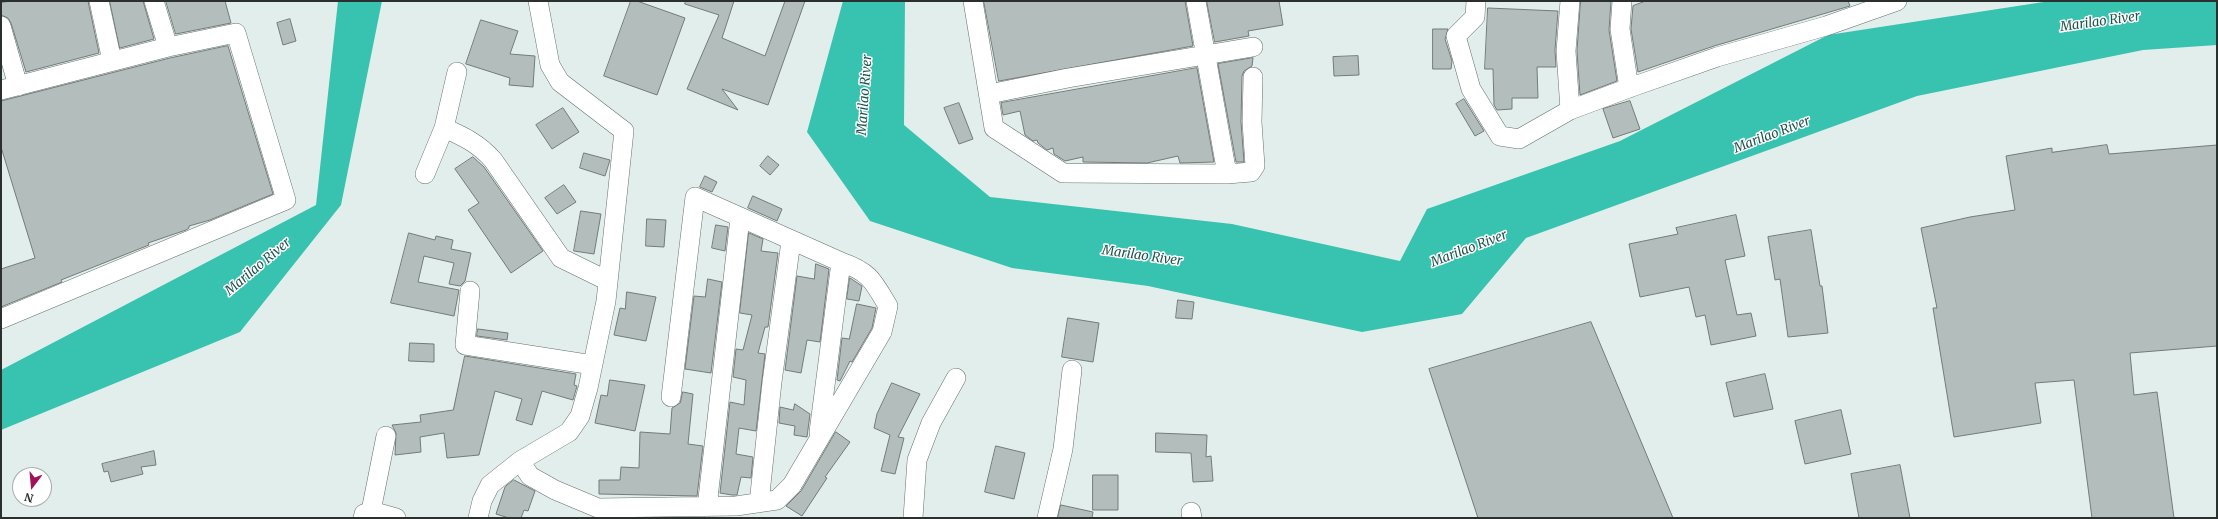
<!DOCTYPE html>
<html>
<head>
<meta charset="utf-8">
<style>
  body { margin:0 }
  #map { position:relative; width:2218px; height:519px; overflow:hidden; background:#e2eeeb; font-family:Merriweather,serif }
  canvas { display:block }
  .frame { position:absolute; inset:0; border:2px solid #2b2f2e; pointer-events:none }
  .north { position:absolute; left:12px; top:467px; width:40px; height:40px; box-sizing:border-box; background:#fff; border:1px solid #aaacab; border-radius:50%; rotate:196deg; font-size:11px; font-weight:700; line-height:16px; text-align:center; color:#2b2f2e }
  .north::after { content:''; display:block; margin:auto; width:14px; height:18px; background:#a0115a; clip-path:polygon(50% 0,100% 100%,50% 72%,0 100%) }
</style>
</head>
<body>
<div id="map">
<canvas width="2218" height="519"></canvas>
<div class="frame"></div>
<div class="north">N</div>
</div>
<script>
const ctx = document.querySelector('canvas').getContext('2d');
ctx.lineJoin = 'round';
function fill(path, color) { ctx.fillStyle = color; ctx.fill(path, 'evenodd'); }
function stroke(path, color, width, dash) { ctx.strokeStyle = color; ctx.lineWidth = width; ctx.lineCap = dash ? 'butt' : 'round'; ctx.setLineDash(dash || []); ctx.stroke(path); }
function label(font, color, halo, rows, align = 'center') {
  ctx.font = font + ' Merriweather,serif'; ctx.lineWidth = 3; ctx.setLineDash([]); ctx.textBaseline = 'middle'; ctx.strokeStyle = halo; ctx.fillStyle = color; for (const [text, x, y, turn = 0] of rows) {
    ctx.save(); ctx.translate(x, y); ctx.rotate((+turn || 0) * Math.PI / 180); ctx.textAlign = isNaN(turn) ? turn : align; if (halo) ctx.strokeText(text, 0, 0); ctx.fillText(text, 0, 0); ctx.restore();
  }
}
const water = new Path2D(`
  M338,1H382L341,205L240,332L1,430V370L316,205Z
  M843,1H905L904,125L990,197L1232,224L1400,261L1427,209L1620,141L1828,35L2050,1H2217V45L2143,50L1917,96L1526,238L1462,314L1362,332L1148,286L1012,268L870,221L807,132Z`);
const building = new Path2D(`
  M11,1H88L99,53L26,72L11,23L8,18L1,15V3Z
  M110,1H143L154,39L120,48Z
  M166,1H225L231,23L176,34Z
  M631,1H637L685,18L657,95L604,76Z
  M686,1H734L722,38L765,56L785,1H805L768,105L722,89L738,110L687,89L719,15L685,4Z
  M984,1H1185L1193,46L999,81Z
  M1207,1H1279L1283,25L1248,31L1249,36L1215,42Z
  M1581,1H1611L1609,30L1617,81L1580,95L1577,51Z
  M1646,1H1848L1850,6L1714,46L1638,72L1631,29L1633,6Z
  M1488,8L1558,11L1555,50L1556,67H1537L1538,98H1512V109L1497,110L1494,105L1493,69H1485Z
  M290,19L296,41L283,45L277,23Z
  M481,20L518,31L510,54L535,56L533,87L509,85L510,78L466,64Z
  M1433,29H1448L1445,39L1452,61L1451,69H1433Z
  M228,46L273,194L210,220L189,226V228L186,230L148,243L149,245L61,280L62,282L1,307V269L35,258L1,147V101L170,58Z
  M1358,56L1359,75L1334,76L1333,57Z
  M1253,58L1252,66L1244,71L1242,76L1241,122L1244,162H1236L1218,64Z
  M1197,68L1214,162L1180,163L1178,156L1147,163L1083,162V157L1065,161L1054,154L1053,148L1047,150L1038,143L1037,140L1033,141L1025,135L1020,111L1003,115L1001,103Z
  M1464,99L1484,131L1475,136L1456,104Z
  M1630,101L1640,129L1613,138L1603,109Z
  M959,103L973,139L959,144L944,108Z
  M563,108L579,132L552,149L536,125Z
  M2107,145L2109,154L2217,145V346L2130,353L2134,395L2157,392L2174,518H2092L2074,380L2035,383L2041,423L1954,437L1933,308H1937L1921,228L1970,217L2015,210L2006,156L2052,148V152Z
  M584,153L610,160L605,176L580,168Z
  M768,156L779,165L770,175L760,166Z
  M473,157L484,167L543,251L511,273L468,210L479,203L455,169Z
  M705,176L717,182L712,192L700,187Z
  M564,185L576,202L557,214L545,198Z
  M753,196L782,209L777,221L748,208Z
  M581,211L601,214L594,254L574,251Z
  M1736,215L1745,256L1725,260L1737,315L1751,313L1756,336L1711,345L1705,315L1696,317L1689,287L1640,297L1629,244L1678,234L1676,228Z
  M647,219L666,220L664,247L646,246Z
  M716,225L728,227L725,251L712,248Z
  M1811,230L1820,286H1822L1828,333L1788,337L1780,279L1775,280L1768,237Z
  M409,233L435,240L436,236L453,240L451,249L471,253L465,281L460,286L449,284L454,263L424,256L418,282L459,290L454,316L391,303Z
  M749,233L763,239L761,251L778,253L768,327H765L758,353L765,354L756,431L739,428L736,454L753,457L751,478L741,477L737,495H732L720,493L730,402L744,405L746,380L733,377L736,349L743,350L752,315L740,313Z
  M816,264L829,269L820,342L807,340L801,373L785,370L797,276L814,279Z
  M850,278L862,286L859,301L847,299Z
  M708,279L722,282L711,373L685,369L694,296L705,297Z
  M627,292L656,297L646,341L614,335L620,308L625,309Z
  M1178,300L1194,302L1192,319L1176,318Z
  M857,304L876,308L872,328L852,362L850,361L840,381L837,380L842,338L849,339Z
  M1068,318L1099,323L1093,362L1062,357Z
  M1591,322L1673,518H1478L1429,369Z
  M478,329L508,333L507,340L477,336Z
  M410,343L434,344V362L409,361Z
  M465,356L576,374L574,385L577,386L573,400L542,391L532,425L516,420L522,399L495,391L479,455L447,458L444,433L420,437L421,452L395,455L396,433L392,425L421,422L420,415L453,410Z
  M1765,374L1773,409L1734,417L1726,383Z
  M610,380L645,385L635,431L595,423L601,395L607,396Z
  M892,383L920,394L898,437L904,438L895,474L881,471L890,435L874,428L877,414Z
  M683,392L693,394L688,444L703,446L697,496L599,494V480H620L621,467L639,468L640,432L670,434L672,408L680,403Z
  M795,404L810,414L807,437L794,435L795,426L779,423L780,407L793,410Z
  M1841,410L1851,454L1805,464L1795,421Z
  M836,432L850,442L825,477L827,478L802,516L786,506L801,491Z
  M1156,433L1207,435L1206,457L1211,456L1213,481L1193,482L1191,453L1156,452Z
  M996,446L1025,453L1014,499L985,492Z
  M154,451L156,465L141,467L143,474L111,482L108,471L104,472L102,464Z
  M1900,465L1910,518H1859L1851,474Z
  M1093,475H1118V510H1093Z
  M514,480L535,491L528,511L524,510L521,518H509L496,514L505,487Z
  M1061,505L1093,512L1092,518H1058Z`);
const minor = new Path2D(`
  M99,1L112,61
  M154,1L168,47
  M973,1L994,128L1063,173L1227,174L1251,172L1255,166L1252,122L1253,77
  M1196,1L1227,174
  M1476,1L1475,17L1456,36L1471,89L1500,136L1519,139L1570,110L1629,88L1717,57L1826,26L1897,1
  M1570,1L1566,51L1570,110
  M1622,1L1620,29L1629,88
  M1,26L18,86
  M1,90L168,47L236,33L286,200L1,319
  M989,94L1068,78L1253,47
  M444,128C463,136 479,144 493,160L561,258L608,281
  M425,174L444,128L457,72
  M470,291L465,345L593,365
  M671,397L695,197L841,262L819,432
  M520,461L530,476L555,490L598,508L736,506L777,500L792,485L882,332L888,306C873,281 870,272 841,262
  M759,503L772,382L791,241
  M707,507L740,218
  M371,511L386,436
  M1191,512L1192,518
  M363,518L364,514L371,511L396,518
  M478,518L482,501L490,485L520,461L569,432L580,416L588,388L606,301L624,131L560,82L550,65L538,1
  M913,518L917,460L931,423L956,378
  M1047,518L1063,449L1072,370`);
const waterNames = [
  ["Marilao River",2100,22,-8],
  ["Marilao River",865,95,-86],
  ["Marilao River",1772,135,-21],
  ["Marilao River",1469,249,-21],
  ["Marilao River",1142,256,8],
  ["Marilao River",258,267,-40]
];
fill(water, '#37c3af');
fill(building, '#b3bebc');
stroke(building, '#727b79', 1);
stroke(minor, '#66706e', 20);
stroke(minor, '#fff', 19);
label('italic 13px', '#1d544c', '#fff', waterNames);
</script>
</body>
</html>
